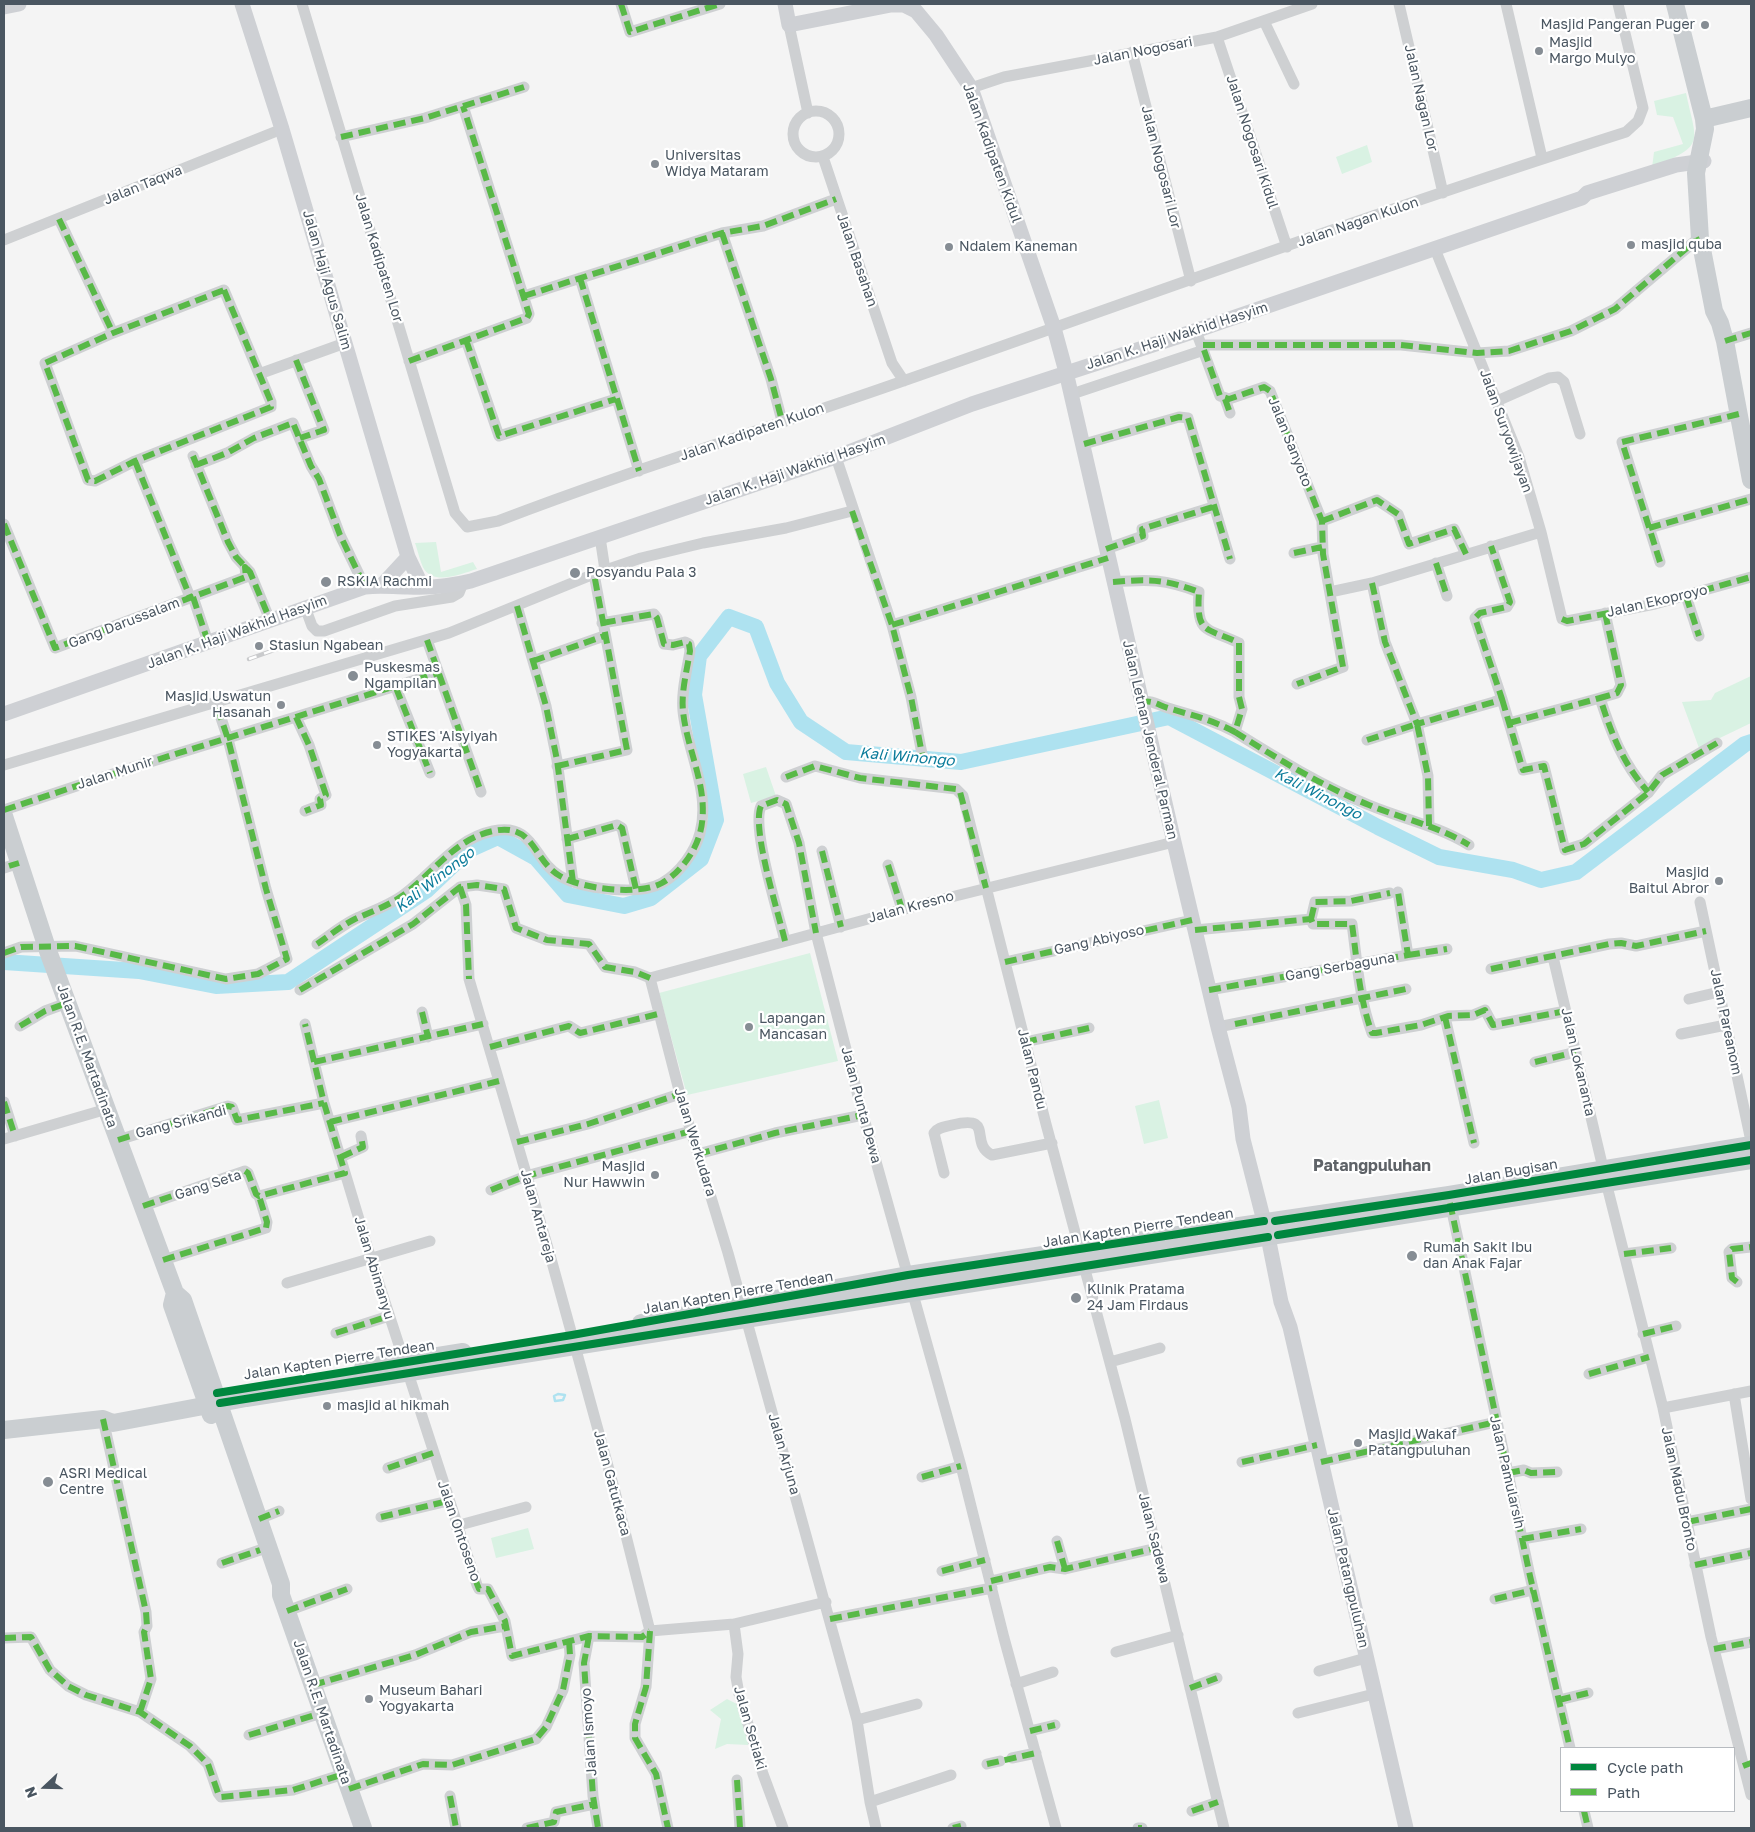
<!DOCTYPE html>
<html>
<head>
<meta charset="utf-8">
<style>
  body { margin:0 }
  #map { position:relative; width:1755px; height:1832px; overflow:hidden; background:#f4f4f4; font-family:"Golos Text",sans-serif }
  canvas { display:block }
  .frame { position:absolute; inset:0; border:5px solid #4a5661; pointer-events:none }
  .legend { position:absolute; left:1560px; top:1747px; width:175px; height:65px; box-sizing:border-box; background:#fff; border:1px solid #b7bbc0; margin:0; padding:6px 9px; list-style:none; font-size:15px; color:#4a5661 }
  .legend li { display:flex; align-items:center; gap:10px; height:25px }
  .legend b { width:25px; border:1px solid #b7bbc0 }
  .north { position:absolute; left:20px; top:1762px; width:50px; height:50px; -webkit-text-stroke:4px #fff; paint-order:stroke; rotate:249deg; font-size:14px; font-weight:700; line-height:20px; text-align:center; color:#4a5661 }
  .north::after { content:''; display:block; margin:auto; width:18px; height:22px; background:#4a5661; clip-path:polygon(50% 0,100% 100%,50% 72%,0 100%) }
</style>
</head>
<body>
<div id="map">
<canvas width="1755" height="1832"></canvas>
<div class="frame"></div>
<ul class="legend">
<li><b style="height:6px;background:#00873e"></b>Cycle path</li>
<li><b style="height:6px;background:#58b947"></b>Path</li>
</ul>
<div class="north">N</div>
</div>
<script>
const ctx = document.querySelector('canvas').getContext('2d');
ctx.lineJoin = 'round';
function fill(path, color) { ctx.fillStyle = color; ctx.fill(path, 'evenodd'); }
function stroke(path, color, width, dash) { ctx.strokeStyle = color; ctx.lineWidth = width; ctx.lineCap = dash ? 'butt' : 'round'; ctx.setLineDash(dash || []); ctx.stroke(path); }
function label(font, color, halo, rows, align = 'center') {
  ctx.font = font + ' "Golos Text",sans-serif'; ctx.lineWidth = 4.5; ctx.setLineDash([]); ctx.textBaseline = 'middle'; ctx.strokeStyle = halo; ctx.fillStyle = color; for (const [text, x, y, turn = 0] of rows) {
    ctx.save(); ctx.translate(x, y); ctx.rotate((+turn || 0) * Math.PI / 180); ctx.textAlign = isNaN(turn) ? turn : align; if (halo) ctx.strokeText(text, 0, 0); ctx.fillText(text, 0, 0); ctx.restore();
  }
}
const green = new Path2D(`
  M1686,93C1697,145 1706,144 1652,168L1654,152L1683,144L1673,117L1657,115L1654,101Z
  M1367,145L1372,162L1342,174L1336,157Z
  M436,542L441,572L473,562L477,569C463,573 435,586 424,569C420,562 418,551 415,543Z
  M1751,676V723L1699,748L1682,702L1711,700L1715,693Z
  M766,767L776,796L751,803L743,774Z
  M810,953L838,1061L687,1095L659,993Z
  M1159,1100L1168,1138L1144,1144L1135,1106Z
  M528,1528L534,1549L496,1558L491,1538Z
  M727,1699L737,1704L739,1714L748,1720V1745L727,1744L715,1749L721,1719L710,1710Z`);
const stream = new Path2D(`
  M558,1394L565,1395L563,1400L555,1401L554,1396Z`);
const river = new Path2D(`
  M4,962L139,971L216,986L288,982L427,890L469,850L498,837L536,858L568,895L624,906L651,898L701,859L716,820L694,695L699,656L729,617L756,627L777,683L801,722L846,752L961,762L1169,717L1378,827L1439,857L1513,870L1541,880L1576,872L1745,744L1751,742`);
const street = new Path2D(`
  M302,4L455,513L467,527L498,521C633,469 770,428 906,380C1145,296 1384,209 1626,132L1638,121L1643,108L1618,4
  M621,4L630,32L720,4
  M1399,4L1443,193
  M1506,4L1542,158
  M1264,21L1294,84
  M789,25L808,113
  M1217,37L1287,247
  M1132,52L1191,281
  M971,88L1004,77L1217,37L1312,4
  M793 134a23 23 0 1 1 46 0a23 23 0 1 1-46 0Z
  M341,137L425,118L524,87
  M823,157L892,363L904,381
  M59,219L113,333
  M722,233L771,379L782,421
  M4,240L282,129
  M1435,249L1519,457L1541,532L1562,619L1567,621L1655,604L1751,577
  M580,278L639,471
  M224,290L271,402V407L135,461L95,481L88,480L45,363L113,333Z
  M524,296L722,233L763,226L836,199
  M1196,331L1220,396L1229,399L1264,387L1270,391L1322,521L1323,554L1343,667L1297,684
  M466,340L499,436L616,399
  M1725,341L1751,333
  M1203,345H1401L1477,353L1509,351L1571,331L1615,309L1694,242L1700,239
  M296,360L324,430L300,438
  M409,361L527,318L529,314L463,106
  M259,374L345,343
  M1072,394L1204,350
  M1225,399L1230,413
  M1497,401L1549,378L1558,377L1564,382L1580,434
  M1084,444L1179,417L1188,418L1230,559
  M193,456L228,542L236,557L250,572L270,620
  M836,457L892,625L911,697L922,754
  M135,461L190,597
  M196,465L227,453L254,438L293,423L311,466L319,479L340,535L365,587
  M1322,521L1377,500L1398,514L1409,544L1454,529L1466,554
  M4,524L55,648L246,577L245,567L250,572
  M1649,528L1751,499
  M600,537L605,570
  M1106,549L1143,536L1142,529L1213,507
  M1294,553L1322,547
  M1660,562L1622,442L1739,414
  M1436,563L1447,596
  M1113,582C1149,579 1165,579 1199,592C1196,635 1206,627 1239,643V697L1242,709L1235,732C1213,720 1191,715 1168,708C1158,705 1153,700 1142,702
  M1372,583L1385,642L1417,724L1494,702L1502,699L1475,618L1480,613L1507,607L1510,602L1491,546
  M1330,592L1372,583L1541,532
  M1686,596L1699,636
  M193,597L208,642
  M517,606L546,706L557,760L573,882
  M305,607L312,626L317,631H324L395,606L452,597L459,593L463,583
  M1605,613L1621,685L1617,693L1600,698C1612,735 1622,762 1648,792
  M892,625L1108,558
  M427,640L481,792
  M533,661L604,636
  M396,688L430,773
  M1502,699L1523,770L1544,766L1565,850L1584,844L1648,793L1662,775L1717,743
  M296,717L309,745L326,795L320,799L321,805L305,811
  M1509,723L1600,698
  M1235,732C1278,759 1322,786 1369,805C1403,819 1438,826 1469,845
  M1367,740L1417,724L1428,776L1429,826
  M4,765L449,633L594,574L641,558L703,543L786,528L852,511
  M557,766L627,750L594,574
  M786,777L815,766L860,778L956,789L963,796L1046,1124L1125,1419L1224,1828
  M4,810L137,766L438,673
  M567,839L617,825L622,828L636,889
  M822,851L841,927
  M888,865L902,909
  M4,868L19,863
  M460,887L466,905L469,979L550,1255L614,1488L650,1631L646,1687L635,1724V1738L656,1774L668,1828
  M1700,902L1751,1141
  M1311,919L1315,902L1351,901L1390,893
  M1195,930L1311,919L1313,924H1352C1357,960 1359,998 1372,1033H1376L1421,1025L1448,1016L1473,1015L1485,1010L1493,1025L1566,1011
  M785,941C779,915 751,828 761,806L777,800L786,804L799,843L816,933L863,1115L961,1466L1004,1638L1056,1828
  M317,944C329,936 341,926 355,919C370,912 388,906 402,896C433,874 454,839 493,831C535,822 533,861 560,876C582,889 639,896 662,883C680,873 695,852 700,833C711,791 687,752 683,711C681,692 687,670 690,651L689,644L685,642L673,645L664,644L657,618L654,614L602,623
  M4,953L21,947L75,946L226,979L258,974L287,959L266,889L228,739L216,703
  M1408,955L1447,949
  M1553,957L1603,1168
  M1005,962L1192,920
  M1491,969L1609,944L1621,943L1636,946L1706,931
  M650,978L682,1102L728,1253L857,1720L870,1802L876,1828
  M650,978L931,902L1174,842
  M300,990L413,924L460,887L477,885L504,889L516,928L547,940L589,944L605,967L635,972L650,978
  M1209,990L1408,955L1398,892
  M1689,999L1719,992
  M422,1012L428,1037
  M1445,1017L1474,1143
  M305,1024L324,1103L371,1259L477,1585L479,1589H488L505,1621L512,1656L589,1636L642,1637L650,1631
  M20,1026L45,1011L67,1003
  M1218,1027L1406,989
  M1681,1034L1726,1025
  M1025,1042L1089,1028
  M490,1047L569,1026L580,1033L658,1014
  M314,1062L483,1024
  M1535,1062L1576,1052
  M4,1102L15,1136
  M330,1122L499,1081
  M4,1139L107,1109
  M118,1140L228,1106L232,1107L237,1120L324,1103
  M517,1142L588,1124L680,1094
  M698,1154L775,1133L863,1115
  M341,1157L363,1147L361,1136
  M944,1173L934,1133C938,1127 945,1127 952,1125C996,1114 968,1143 992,1155L1052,1143
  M1606,1182L1663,1408L1711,1637L1751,1795
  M491,1190L526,1176L691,1131
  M1450,1202L1530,1576L1570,1748
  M143,1206L245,1171L248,1173L256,1194L259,1196L345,1173
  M1624,1254L1671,1248
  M163,1260L266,1228L267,1222L259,1196
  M1737,1282L1732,1278L1729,1252L1732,1249L1751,1247
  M287,1283L430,1241
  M336,1333L389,1316
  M1643,1334L1676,1326
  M1110,1362L1160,1348
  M1589,1374L1649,1357
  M1734,1394L1751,1499
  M1663,1408L1751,1391
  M103,1419L146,1612L147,1626L144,1632L151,1679L140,1712
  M1242,1462L1317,1445
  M1321,1462L1496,1422
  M388,1468L433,1453
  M1508,1473L1524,1470L1531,1473L1557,1472
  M922,1477L961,1466
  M381,1517L448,1501
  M259,1519L279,1511
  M1687,1522L1751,1509
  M456,1526L526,1507
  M1522,1539L1581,1529
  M1057,1541L1065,1569
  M222,1563L260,1550
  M1695,1565L1751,1553
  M942,1571L985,1560
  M991,1581L1050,1567L1065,1569L1157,1548
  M1495,1599L1533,1590
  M287,1611L347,1589
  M830,1619L992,1588
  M734,1624L738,1654L736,1677L739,1694L763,1774L783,1828
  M650,1631L734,1624L826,1602
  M589,1636L584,1663L593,1796L598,1828
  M4,1638L31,1637L50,1670L68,1686L86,1695L140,1712L190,1746L208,1764L218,1793L221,1797L293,1790L344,1774
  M1714,1649L1751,1642
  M1116,1652L1178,1635
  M1319,1671L1366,1658
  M1016,1684L1053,1672
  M313,1685L415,1655L471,1632L505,1626
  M1190,1688L1217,1678
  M1559,1700L1588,1693
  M1298,1713L1374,1694
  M857,1720L917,1704
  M1030,1731L1055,1725
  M249,1735L322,1713
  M1012,1758L1036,1753
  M987,1764L1000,1761
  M737,1780L740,1828
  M349,1789L423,1764L452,1765L536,1739L546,1727L563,1690L570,1655L569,1641
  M450,1796L456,1828
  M870,1802L951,1775
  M1192,1811L1218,1802
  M1584,1811L1588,1828
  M527,1828L554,1822L556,1812L594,1804
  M953,1828L961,1826
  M1138,1828H1142`);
const secondary = new Path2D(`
  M242,4L282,129L408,557L422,586
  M785,4L789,25L891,5H904L916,11L936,35L971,88L1054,328L1066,372L1174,842L1218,1027L1239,1107L1243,1139L1268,1237L1281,1302L1290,1327L1406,1828
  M4,7L19,4
  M383,584L408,557
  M4,714L365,587C381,585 393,587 408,587C429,588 451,586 471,581L836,457L972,404L1183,335L1582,198L1587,193L1676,165L1704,161`);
const primary = new Path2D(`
  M1675,4L1704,119L1705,129L1696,173L1700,239L1714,311L1720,323L1725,341L1751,480
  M1704,119L1751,108
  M4,816L48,951L175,1293L183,1300L281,1584V1595L363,1828
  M175,1293L172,1305L211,1415
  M641,1323L908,1275L1449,1195L1751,1145
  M363,1368L463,1352
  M4,1430L103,1419L113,1423L246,1398L1751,1160`);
const rail = new Path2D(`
  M249,659L277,649`);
const quiet = new Path2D(`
  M621,4L630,32L720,4
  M341,137L425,118L524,87
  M59,219L113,333
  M722,233L771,379L782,421
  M580,278L639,471
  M224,290L271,402V407L135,461L95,481L88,480L45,363L113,333Z
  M524,296L722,233L763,226L836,199
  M466,340L499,436L616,399
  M1725,341L1751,333
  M1203,345H1401L1477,353L1509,351L1571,331L1615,309L1694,242L1700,239
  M1204,350L1220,396L1229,399L1264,387L1270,391L1322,521L1323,554L1343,667L1297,684
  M296,360L324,430L300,438
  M409,361L527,318L529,314L463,106
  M1225,399L1230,413
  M1084,444L1179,417L1188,418L1230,559
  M193,456L228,542L236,557L250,572L270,620
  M135,461L190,597
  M196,465L227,453L254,438L293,423L311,466L319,479L340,535L365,587
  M852,511L892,625L911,697L922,754
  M1322,521L1377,500L1398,514L1409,544L1454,529L1466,554
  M4,524L55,648L246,577L245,567L250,572
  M1649,528L1751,499
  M1106,549L1143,536L1142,529L1213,507
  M1294,553L1322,547
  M1660,562L1622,442L1739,414
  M1436,563L1447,596
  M1113,582C1149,579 1165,579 1199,592C1196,635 1206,627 1239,643V697L1242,709L1235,732C1213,720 1191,715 1168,708C1158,705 1153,700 1142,702
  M1372,583L1385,642L1417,724L1494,702L1502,699L1475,618L1480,613L1507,607L1510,602L1491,546
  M1686,596L1699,636
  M193,597L208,642
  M517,606L546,706L557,760L573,882
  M1605,613L1621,685L1617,693L1600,698C1612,735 1622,762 1648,792
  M1562,619L1567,621L1655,604L1751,577
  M892,625L1108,558
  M427,640L481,792
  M533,661L604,636
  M396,688L430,773
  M1502,699L1523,770L1544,766L1565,850L1584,844L1648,793L1662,775L1717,743
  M296,717L309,745L326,795L320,799L321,805L305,811
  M1509,723L1600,698
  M1235,732C1278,759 1322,786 1369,805C1403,819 1438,826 1469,845
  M1367,740L1417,724L1428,776L1429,826
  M557,766L627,750L594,574
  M786,777L815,766L860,778L956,789L960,792L986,888
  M4,810L137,766L438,673
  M567,839L617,825L622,828L636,889
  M822,851L841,927
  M888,865L902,909
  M9,866L19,863
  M460,887L466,905L469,979
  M1311,919L1315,902L1351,901L1390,893
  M1195,930L1311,919L1313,924H1352C1357,960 1359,998 1372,1033H1376L1421,1025L1448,1016L1473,1015L1485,1010L1493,1025L1566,1011
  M785,941C779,915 751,828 761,806L777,800L786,804L799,843L816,933
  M317,944C329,936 341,926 355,919C370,912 388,906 402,896C433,874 454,839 493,831C535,822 533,861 560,876C582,889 639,896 662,883C680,873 695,852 700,833C711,791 687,752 683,711C681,692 687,670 690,651L689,644L685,642L673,645L664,644L657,618L654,614L602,623
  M4,953L21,947L75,946L226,979L258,974L287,959L266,889L228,739L216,703
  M1408,955L1447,949
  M1005,962L1192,920
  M1491,969L1609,944L1621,943L1636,946L1706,931
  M300,990L413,924L460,887L477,885L504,889L516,928L547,940L589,944L605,967L635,972L650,978
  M1209,990L1408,955L1398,892
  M422,1012L428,1037
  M1445,1017L1474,1143
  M1235,1024L1406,989
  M20,1026L45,1011L67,1003
  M1025,1042L1089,1028
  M490,1047L569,1026L580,1033L658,1014
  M314,1062L483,1024
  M1535,1062L1576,1052
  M4,1102L15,1136
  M330,1122L499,1081
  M118,1140L228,1106L232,1107L237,1120L324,1103
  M517,1142L588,1124L680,1094
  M698,1154L775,1133L863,1115
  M341,1157L363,1147L361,1136
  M491,1190L526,1176L691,1131
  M1450,1203L1530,1576L1570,1748
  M143,1206L245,1171L248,1173L256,1194L259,1196L345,1173L324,1103L305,1024
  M1624,1254L1671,1248
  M163,1260L266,1228L267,1222L259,1196
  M1737,1282L1732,1278L1729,1252L1732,1249L1751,1247
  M336,1333L389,1316
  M1643,1334L1676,1326
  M1589,1374L1649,1357
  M103,1419L146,1612L147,1626L144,1632L151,1679L140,1712
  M1242,1462L1317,1445
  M1321,1462L1496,1422
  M388,1468L433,1453
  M1508,1473L1524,1470L1531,1473L1557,1472
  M922,1477L961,1466
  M381,1517L448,1501
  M259,1519L279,1511
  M1687,1522L1751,1509
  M1522,1539L1581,1529
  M1057,1541L1065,1569
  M222,1563L260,1550
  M1695,1565L1751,1553
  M942,1571L985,1560
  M475,1579L479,1589H488L505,1621L512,1656L589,1636L642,1637L650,1631
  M991,1581L1050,1567L1065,1569L1157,1548
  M1495,1599L1533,1590
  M287,1611L347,1589
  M830,1619L992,1588
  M650,1631L646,1687L635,1724V1738L656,1774L668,1828
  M589,1636L584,1663L593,1796L598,1828
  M4,1638L31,1637L50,1670L68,1686L86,1695L140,1712L190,1746L208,1764L218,1793L221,1797L293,1790L344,1774
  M1714,1649L1751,1642
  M313,1685L415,1655L471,1632L505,1626
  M1190,1688L1217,1678
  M1559,1700L1588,1693
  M1030,1731L1055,1725
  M249,1735L322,1713
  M987,1764L1036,1753
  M1743,1766L1751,1763
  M737,1780L740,1828
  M349,1789L423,1764L452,1765L536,1739L546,1727L563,1690L570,1655L569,1641
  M450,1796L456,1828
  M1192,1811L1218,1802
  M1584,1811L1588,1828
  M527,1828L554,1822L556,1812L594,1804
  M953,1828L961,1826
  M1138,1828H1142`);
const cycleway = new Path2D(`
  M1275,1221L1449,1195L1751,1145
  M1278,1235L1751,1160
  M217,1393L572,1335L908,1275L1264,1221
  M220,1403L1268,1237`);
const markers = [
  [1705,25,5,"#868d94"],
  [1539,51,5,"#868d94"],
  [655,164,5,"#868d94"],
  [1631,245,5,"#868d94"],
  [949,247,5,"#868d94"],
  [575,573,6,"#868d94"],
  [326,582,6,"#868d94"],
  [259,646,5,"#868d94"],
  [353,676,6,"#868d94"],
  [281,705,5,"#868d94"],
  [377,745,5,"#868d94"],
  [1719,881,5,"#868d94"],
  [749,1027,5,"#868d94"],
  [655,1175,5,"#868d94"],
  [1412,1256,6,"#868d94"],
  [1076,1298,6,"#868d94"],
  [327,1406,5,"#868d94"],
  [1358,1443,5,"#868d94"],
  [48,1482,6,"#868d94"],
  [369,1699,5,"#868d94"]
];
const poiNames = [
  ["Masjid Pangeran Puger",1695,25,"right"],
  ["Masjid",1549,43],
  ["Margo Mulyo",1549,59],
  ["Universitas",665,156],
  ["Widya Mataram",665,172],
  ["masjid quba",1641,245],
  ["Ndalem Kaneman",959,247],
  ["Posyandu Pala 3",586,573],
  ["RSKIA Rachmi",337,582],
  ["Stasiun Ngabean",269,646],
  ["Puskesmas",364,668],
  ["Ngampilan",364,684],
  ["Masjid Uswatun",271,697,"right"],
  ["Hasanah",271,713,"right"],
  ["STIKES 'Aisyiyah",387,737],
  ["Yogyakarta",387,753],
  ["Masjid",1709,873,"right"],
  ["Baitul Abror",1709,889,"right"],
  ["Lapangan",759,1019],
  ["Mancasan",759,1035],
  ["Masjid",645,1167,"right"],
  ["Nur Hawwin",645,1183,"right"],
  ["Rumah Sakit Ibu",1423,1248],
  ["dan Anak Fajar",1423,1264],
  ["Klinik Pratama",1087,1290],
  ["24 Jam Firdaus",1087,1306],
  ["masjid al hikmah",337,1406],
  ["Masjid Wakaf",1368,1435],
  ["Patangpuluhan",1368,1451],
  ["ASRI Medical",59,1474],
  ["Centre",59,1490],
  ["Museum Bahari",379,1691],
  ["Yogyakarta",379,1707]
];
const streetNames = [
  ["Jalan Nogosari",1143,51,-11],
  ["Jalan Nagan Lor",1421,98,77],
  ["Jalan Nogosari Kidul",1252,142,72],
  ["Jalan Kadipaten Kidul",992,153,70],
  ["Jalan Nogosari Lor",1161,167,76],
  ["Jalan Taqwa",143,185,-22],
  ["Jalan Nagan Kulon",1358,222,-19],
  ["Jalan Kadipaten Lor",379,258,73],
  ["Jalan Basahan",857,260,71],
  ["Jalan Haji Agus Salim",327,280,74],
  ["Jalan K. Haji Wakhid Hasyim",1177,336,-18],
  ["Jalan Suryowijayan",1506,431,70],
  ["Jalan Kadipaten Kulon",752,432,-19],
  ["Jalan Sanyoto",1290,442,68],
  ["Jalan K. Haji Wakhid Hasyim",795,470,-19],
  ["Jalan Ekoproyo",1657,601,-13],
  ["Gang Darussalam",124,623,-21],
  ["Jalan K. Haji Wakhid Hasyim",237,632,-20],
  ["Jalan Letnan Jenderal Parman",1150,740,77],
  ["Jalan Munir",115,773,-18],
  ["Jalan Kresno",911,907,-15],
  ["Gang Abiyoso",1099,940,-13],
  ["Gang Serbaguna",1340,967,-10],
  ["Jalan Pareanom",1726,1022,78],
  ["Jalan R.E. Martadinata",87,1056,70],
  ["Jalan Lokananta",1578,1062,77],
  ["Jalan Pandu",1032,1069,76],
  ["Jalan Punta Dewa",861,1105,75],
  ["Gang Srikandi",181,1122,-15],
  ["Jalan Werkudara",695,1142,73],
  ["Jalan Bugisan",1511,1172,-10],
  ["Gang Seta",208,1185,-18],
  ["Jalan Antareja",538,1216,74],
  ["Jalan Kapten Pierre Tendean",1138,1228,-9],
  ["Jalan Abimanyu",374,1268,73],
  ["Jalan Kapten Pierre Tendean",738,1293,-10],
  ["Jalan Kapten Pierre Tendean",339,1360,-9],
  ["Jalan Arjuna",784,1454,74],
  ["Jalan Pamularsih",1507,1472,77],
  ["Jalan Gatutkaca",612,1483,75],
  ["Jalan Madu Bronto",1679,1489,78],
  ["Jalan Ontoseno",459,1531,71],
  ["Jalan Sadewa",1154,1538,76],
  ["Jalan Patangpuluhan",1348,1578,77],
  ["Jalan R.E. Martadinata",322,1712,71],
  ["Jalan Setiaki",750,1728,74],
  ["Jalan Ismoyo",589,1732,-94]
];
const waterNames = [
  ["Kali Winongo",907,757,5],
  ["Kali Winongo",1318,794,27],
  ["Kali Winongo",435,880,-38]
];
const quarterNames = [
  ["Patangpuluhan",1372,1166]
];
fill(green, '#d9f2e3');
stroke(stream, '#aee2f0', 2.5);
stroke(river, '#aee2f0', 16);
stroke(street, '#ced0d2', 11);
stroke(secondary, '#ced0d4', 15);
stroke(primary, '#caced1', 18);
stroke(rail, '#c9cacc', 4.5);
stroke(rail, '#fff', 2.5, [8]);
stroke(quiet, '#58b947', 6, [12, 6]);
stroke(cycleway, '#00873e', 8);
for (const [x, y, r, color] of markers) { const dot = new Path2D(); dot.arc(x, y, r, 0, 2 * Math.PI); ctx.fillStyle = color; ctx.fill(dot); stroke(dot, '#fff', 2); }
label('14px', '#4a5661', '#fff', poiNames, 'left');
label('14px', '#4a5661', '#fff', streetNames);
label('italic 15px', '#0c7c9b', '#fff', waterNames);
label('bold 16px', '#5f6368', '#fff', quarterNames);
</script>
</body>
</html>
